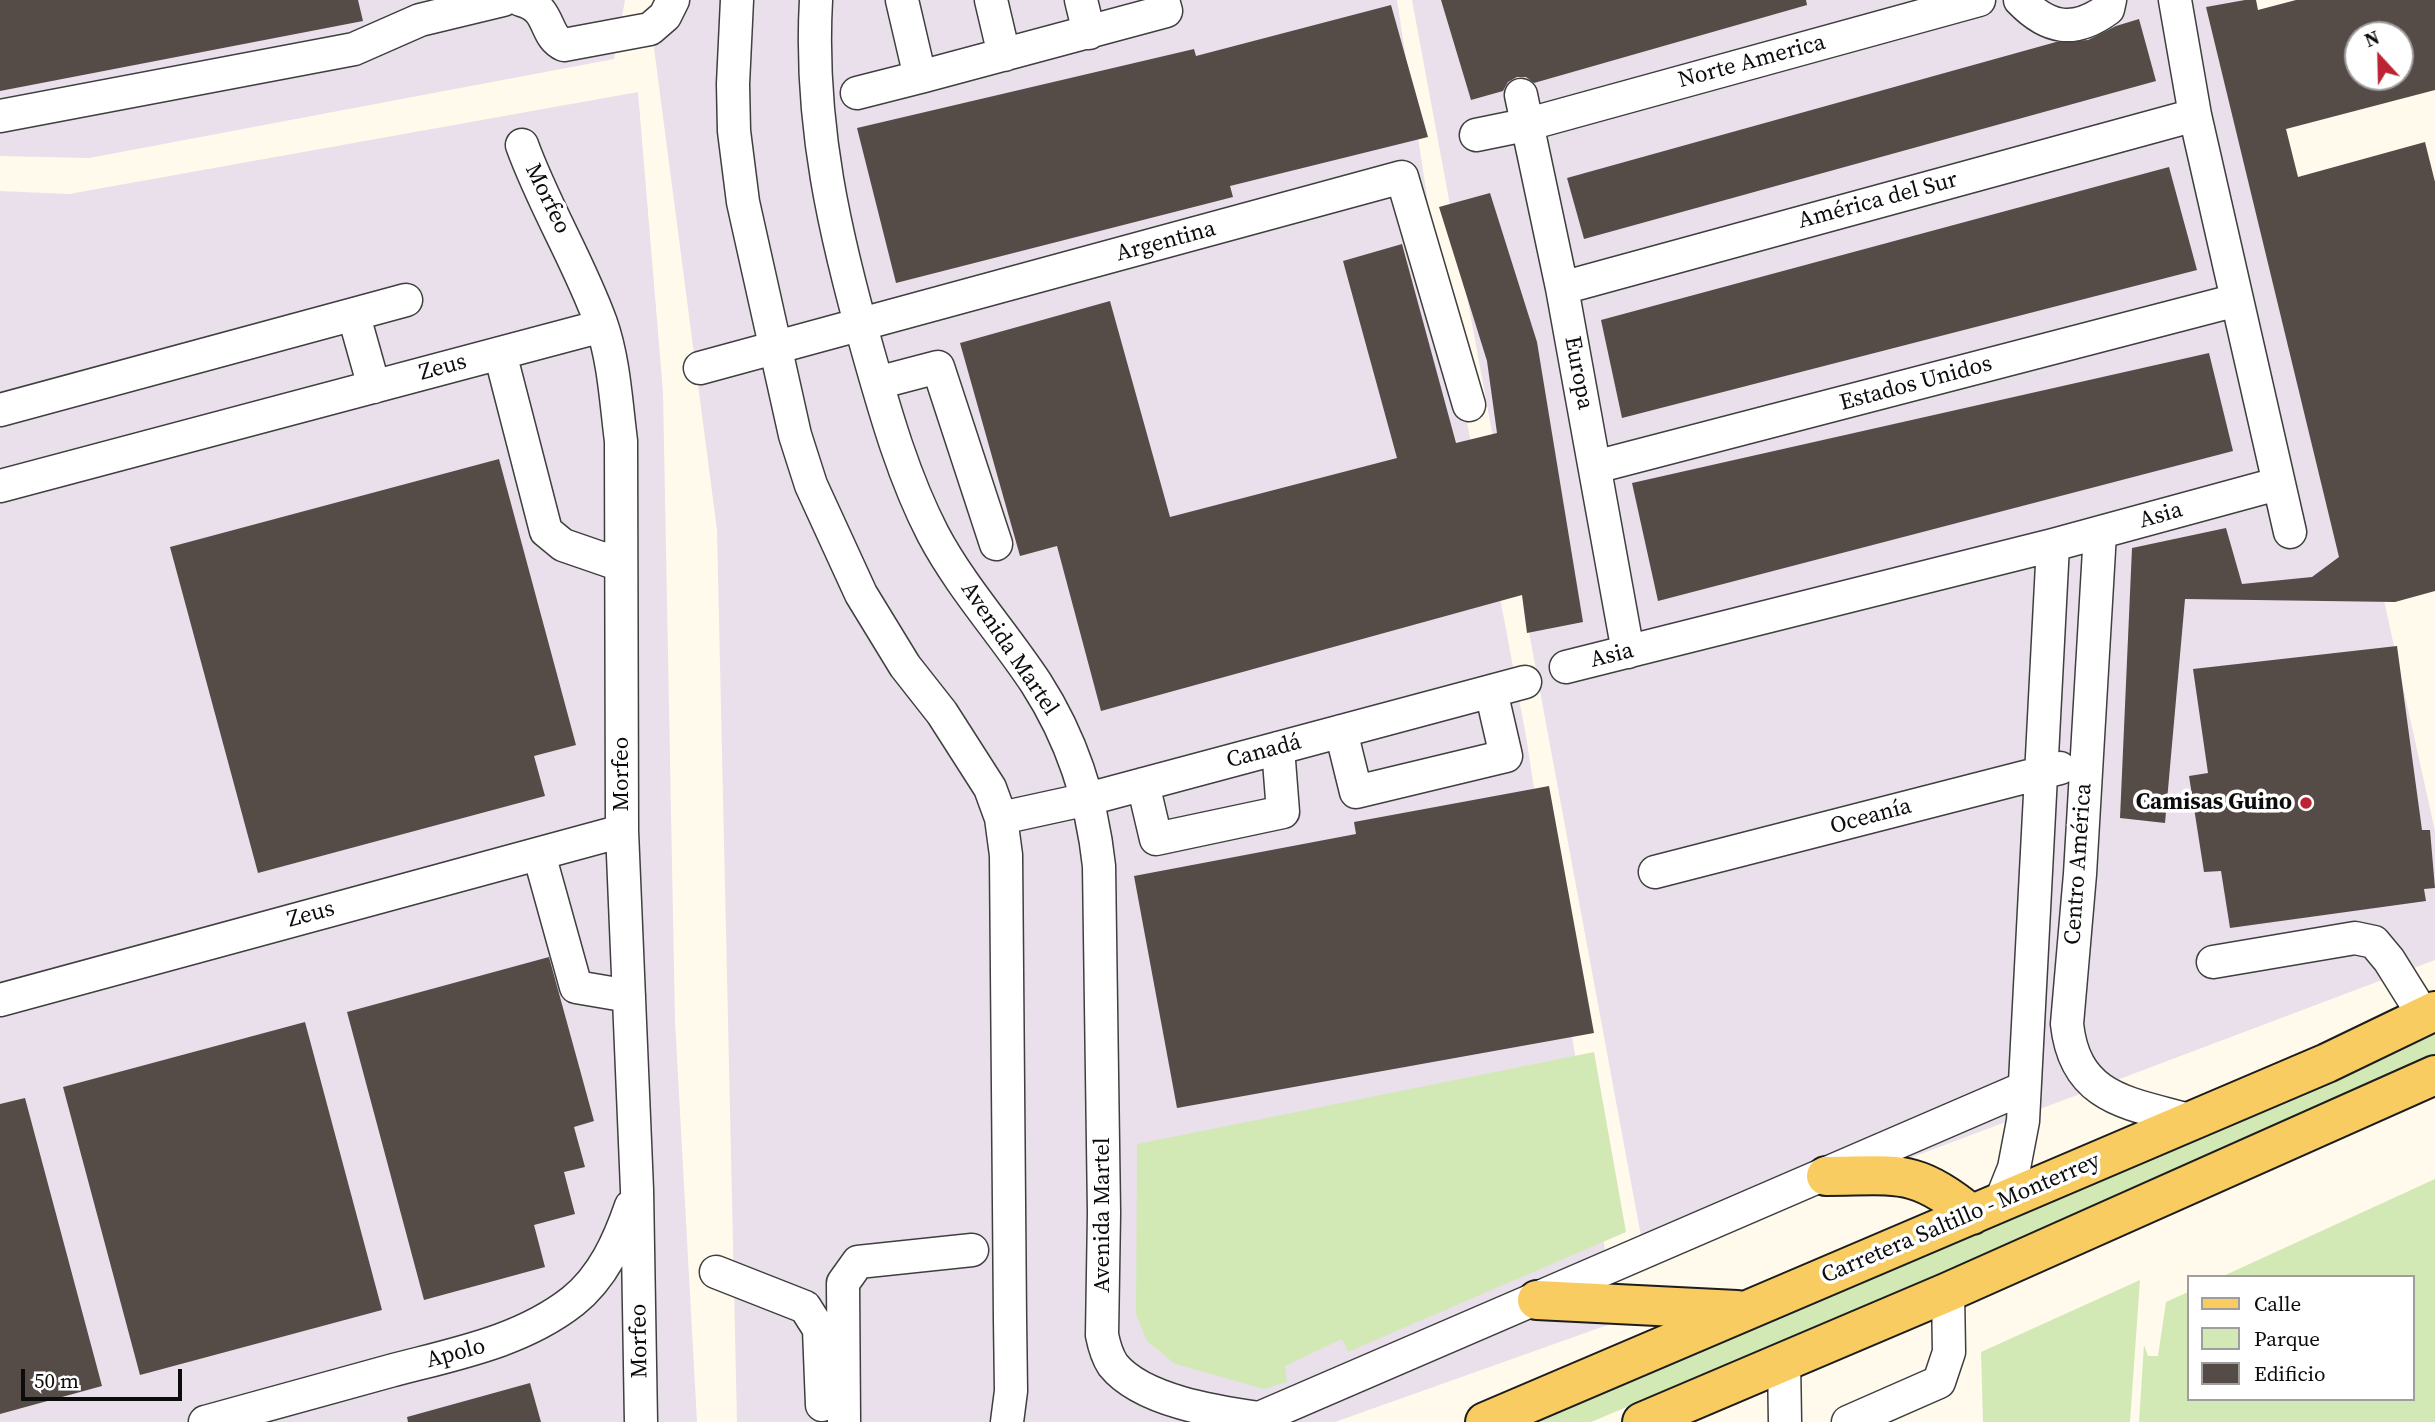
<!DOCTYPE html>
<html>
<head>
<meta charset="utf-8">
<style>
  body { margin:0 }
  #map { position:relative; width:2435px; height:1422px; overflow:hidden; background:#fffaeb; font-family:"Source Serif 4",serif }
  canvas { display:block }
  .legend { position:absolute; left:2187px; top:1275px; width:228px; height:126px; box-sizing:border-box; background:#fff; border:2px solid #9e9e9e; margin:0; padding:9px 12px; list-style:none; font-size:21px; color:#0c0c0c }
  .legend li { display:flex; align-items:center; gap:14px; height:35px }
  .legend b { width:35px; border:2px solid #9e9e9e }
  .north { position:absolute; left:2344px; top:21px; width:70px; height:70px; box-sizing:border-box; background:#fff; border:2px solid #9e9e9e; border-radius:50%; rotate:338deg; font-size:19px; font-weight:700; line-height:28px; text-align:center; color:#0c0c0c }
  .north::after { content:''; display:block; margin:auto; width:24px; height:32px; background:#bc2433; clip-path:polygon(50% 0,100% 100%,50% 72%,0 100%) }
  .scale { position:absolute; left:21px; top:1369px; width:161px; height:32px; box-sizing:border-box; border:4px solid #0c0c0c; border-top:0; padding-left:9px; font-size:21px; line-height:24px; white-space:nowrap; color:#0c0c0c; -webkit-text-stroke:5px #fff; paint-order:stroke }
</style>
</head>
<body>
<div id="map">
<canvas width="2435" height="1422"></canvas>
<ul class="legend">
<li><b style="height:9px;background:#f9cc61"></b>Calle</li>
<li><b style="height:19px;background:#d3e9b5"></b>Parque</li>
<li><b style="height:19px;background:#554c48"></b>Edificio</li>
</ul>
<div class="north">N</div>
<div class="scale">50 m</div>
</div>
<script>
const ctx = document.querySelector('canvas').getContext('2d');
ctx.lineJoin = 'round';
function fill(path, color) { ctx.fillStyle = color; ctx.fill(path, 'evenodd'); }
function stroke(path, color, width, dash) { ctx.strokeStyle = color; ctx.lineWidth = width; ctx.lineCap = dash ? 'butt' : 'round'; ctx.setLineDash(dash || []); ctx.stroke(path); }
function label(font, color, halo, rows, align = 'center') {
  ctx.font = font + ' "Source Serif 4",serif'; ctx.lineWidth = 7; ctx.setLineDash([]); ctx.textBaseline = 'middle'; ctx.strokeStyle = halo; ctx.fillStyle = color; for (const [text, x, y, turn = 0] of rows) {
    ctx.save(); ctx.translate(x, y); ctx.rotate((+turn || 0) * Math.PI / 180); ctx.textAlign = isNaN(turn) ? turn : align; if (halo) ctx.strokeText(text, 0, 0); ctx.fillText(text, 0, 0); ctx.restore();
  }
}
const industrial = new Path2D(`
  M0,0H625L614,59L89,158L0,156Z
  M662,0H1397L1437,262L1526,736L1616,1322L1335,1422H737L717,530L654,48Z
  M1412,0H2251L2435,831V960L1645,1258Z
  M638,92L663,392L675,1021L697,1422H0V191L69,194Z`);
const green = new Path2D(`
  M2435,1030V1059L1963,1266L1591,1422H1529Z
  M1594,1052L1626,1232L1348,1352L1342,1339L1285,1366L1287,1382L1264,1389L1175,1364L1147,1341L1136,1314L1137,1144Z
  M2435,1179V1422H2139L2144,1345L2148,1356H2158L2166,1302L2188,1292V1399H2412V1277H2221Z
  M2140,1280L2130,1422H1983L1981,1352Z`);
const building = new Path2D(`
  M0,0H358L363,21L0,91Z
  M1441,0H1806L1807,5L1534,83L1526,77H1517L1508,82L1503,91L1471,100Z
  M2245,0H2256L2258,10L2296,0H2435V90L2286,129L2298,177L2425,142L2435,182V591L2395,602L2185,599L2165,823L2120,818L2132,548L2226,528L2242,584L2312,577L2339,557L2206,7ZM2358,35H2400V77H2358Z
  M1391,5L1428,137L1230,186L1233,197L896,283L857,128L1194,49L1196,56Z
  M2139,19L2156,81L1584,239L1567,178L2056,42L2088,40L2116,26Z
  M2169,167L2197,270L1622,418L1601,320Z
  M1490,193L1537,342L1583,622L1527,633L1522,595L1101,711L1057,546L1020,556L960,343L1110,301L1170,517L1397,458L1343,261L1402,244L1456,443L1497,433L1487,361L1439,207Z
  M2209,353L2233,451L1658,601L1632,483Z
  M499,459L576,745L534,756L545,796L258,873L170,547Z
  M2397,646L2422,830H2430L2435,888L2424,889L2426,901L2230,928L2221,871L2204,872L2189,776L2208,773L2193,669Z
  M1549,786L1594,1033L1177,1108L1134,876L1356,834L1354,822Z
  M549,957L594,1121L574,1127L585,1167L564,1172L575,1214L534,1225L545,1267L424,1300L347,1012Z
  M305,1022L382,1310L140,1375L63,1087Z
  M25,1098L102,1386L0,1414V1104Z
  M530,1383L541,1422H408L407,1417Z`);
const minor = new Path2D(`
  M521,0C552,8 543,36 564,45L650,29L665,16L673,0
  M737,0L733,84L734,131L743,202L795,435L811,485L861,594L905,666L942,713L990,788L1001,818L1006,855L1010,1319L1011,1391L1007,1422
  M816,0C809,124 835,236 869,355C886,415 904,478 933,534C961,587 1003,633 1036,683C1072,739 1092,800 1099,866L1104,1213L1102,1335C1104,1345 1107,1356 1113,1365C1142,1401 1217,1412 1259,1418
  M902,0L920,77L1166,11L1163,0
  M991,0L1004,55
  M1081,0L1089,33
  M2020,0C2048,29 2074,34 2108,9L2110,0
  M2175,0L2195,115L2290,532
  M857,93L920,77
  M1521,95L1562,288L1628,652
  M0,116L354,49L420,20L503,0
  M1476,135L1525,125L1979,0
  M522,145C544,206 579,262 601,323C614,360 616,402 621,441L622,831L637,1190L641,1422
  M1562,288L2195,115
  M354,316L374,387
  M500,353L546,531L563,545L621,565
  M700,368L1402,177L1469,405
  M877,383L938,367L996,544
  M0,410L406,300
  M1595,467L2237,300
  M0,486L602,326
  M2100,533L2080,874L2067,1024C2075,1099 2128,1103 2189,1120
  M1566,667L2053,545L2277,484
  M1341,731L1356,792L1506,756L1491,691
  M1143,784L1156,839L1283,812L1278,748
  M1001,818L1088,799L1525,682
  M539,854L576,987L629,996
  M1655,872L2060,768
  M2213,962L2355,938L2374,942L2389,960L2424,1016
  M0,1000L622,831
  M2000,1203L2014,1168L2023,1121L2053,545
  M716,1272L805,1307L819,1329L822,1405
  M1784,1360L1785,1422
  M205,1422C267,1405 329,1388 390,1371C454,1354 521,1342 573,1301C603,1277 619,1241 631,1206
  M844,1422L843,1283L858,1262L972,1250
  M1250,1422L2024,1088
  M1848,1422L1939,1382L1949,1352L1948,1292`);
const major = new Path2D(`
  M1826,1176C1896,1176 1915,1167 1972,1215
  M1537,1300L1737,1310
  M1485,1422L2327,1063L2435,1011
  M1642,1422L1948,1292L2435,1075`);
const markers = [
  [2306,803,7,"#bc2433"]
];
const streetNames = [
  ["Norte America",1752,62,-15],
  ["Morfeo",547,199,64],
  ["América del Sur",1878,201,-15],
  ["Argentina",1166,242,-15],
  ["Zeus",443,368,-15],
  ["Europa",1578,373,79],
  ["Estados Unidos",1916,384,-15],
  ["Asia",2161,516,-16],
  ["Avenida Martel",1009,649,56],
  ["Asia",1612,656,-14],
  ["Canadá",1264,752,-15],
  ["Morfeo",622,774,-90],
  ["Oceanía",1871,817,-15],
  ["Centro América",2079,864,-86],
  ["Zeus",311,915,-15],
  ["Avenida Martel",1103,1215,-90],
  ["Carretera Saltillo - Monterrey",1961,1219,-23],
  ["Morfeo",640,1341,-91],
  ["Apolo",456,1354,-15]
];
const poiNames = [
  ["Camisas Guino",2292,803]
];
fill(industrial, '#e9e0eb');
fill(green, '#d3e9b5');
fill(building, '#554c48');
stroke(minor, '#3f3f3f', 35);
stroke(major, '#1d1d1d', 42);
stroke(minor, '#fff', 32);
stroke(major, '#f9cc61', 38);
for (const [x, y, r, color] of markers) { const dot = new Path2D(); dot.arc(x, y, r, 0, 2 * Math.PI); ctx.fillStyle = color; ctx.fill(dot); stroke(dot, '#fff', 2.5); }
label('23px', '#0c0c0c', '#fff', streetNames);
label('bold 23px', '#0c0c0c', '#fff', poiNames, 'right');
</script>
</body>
</html>
